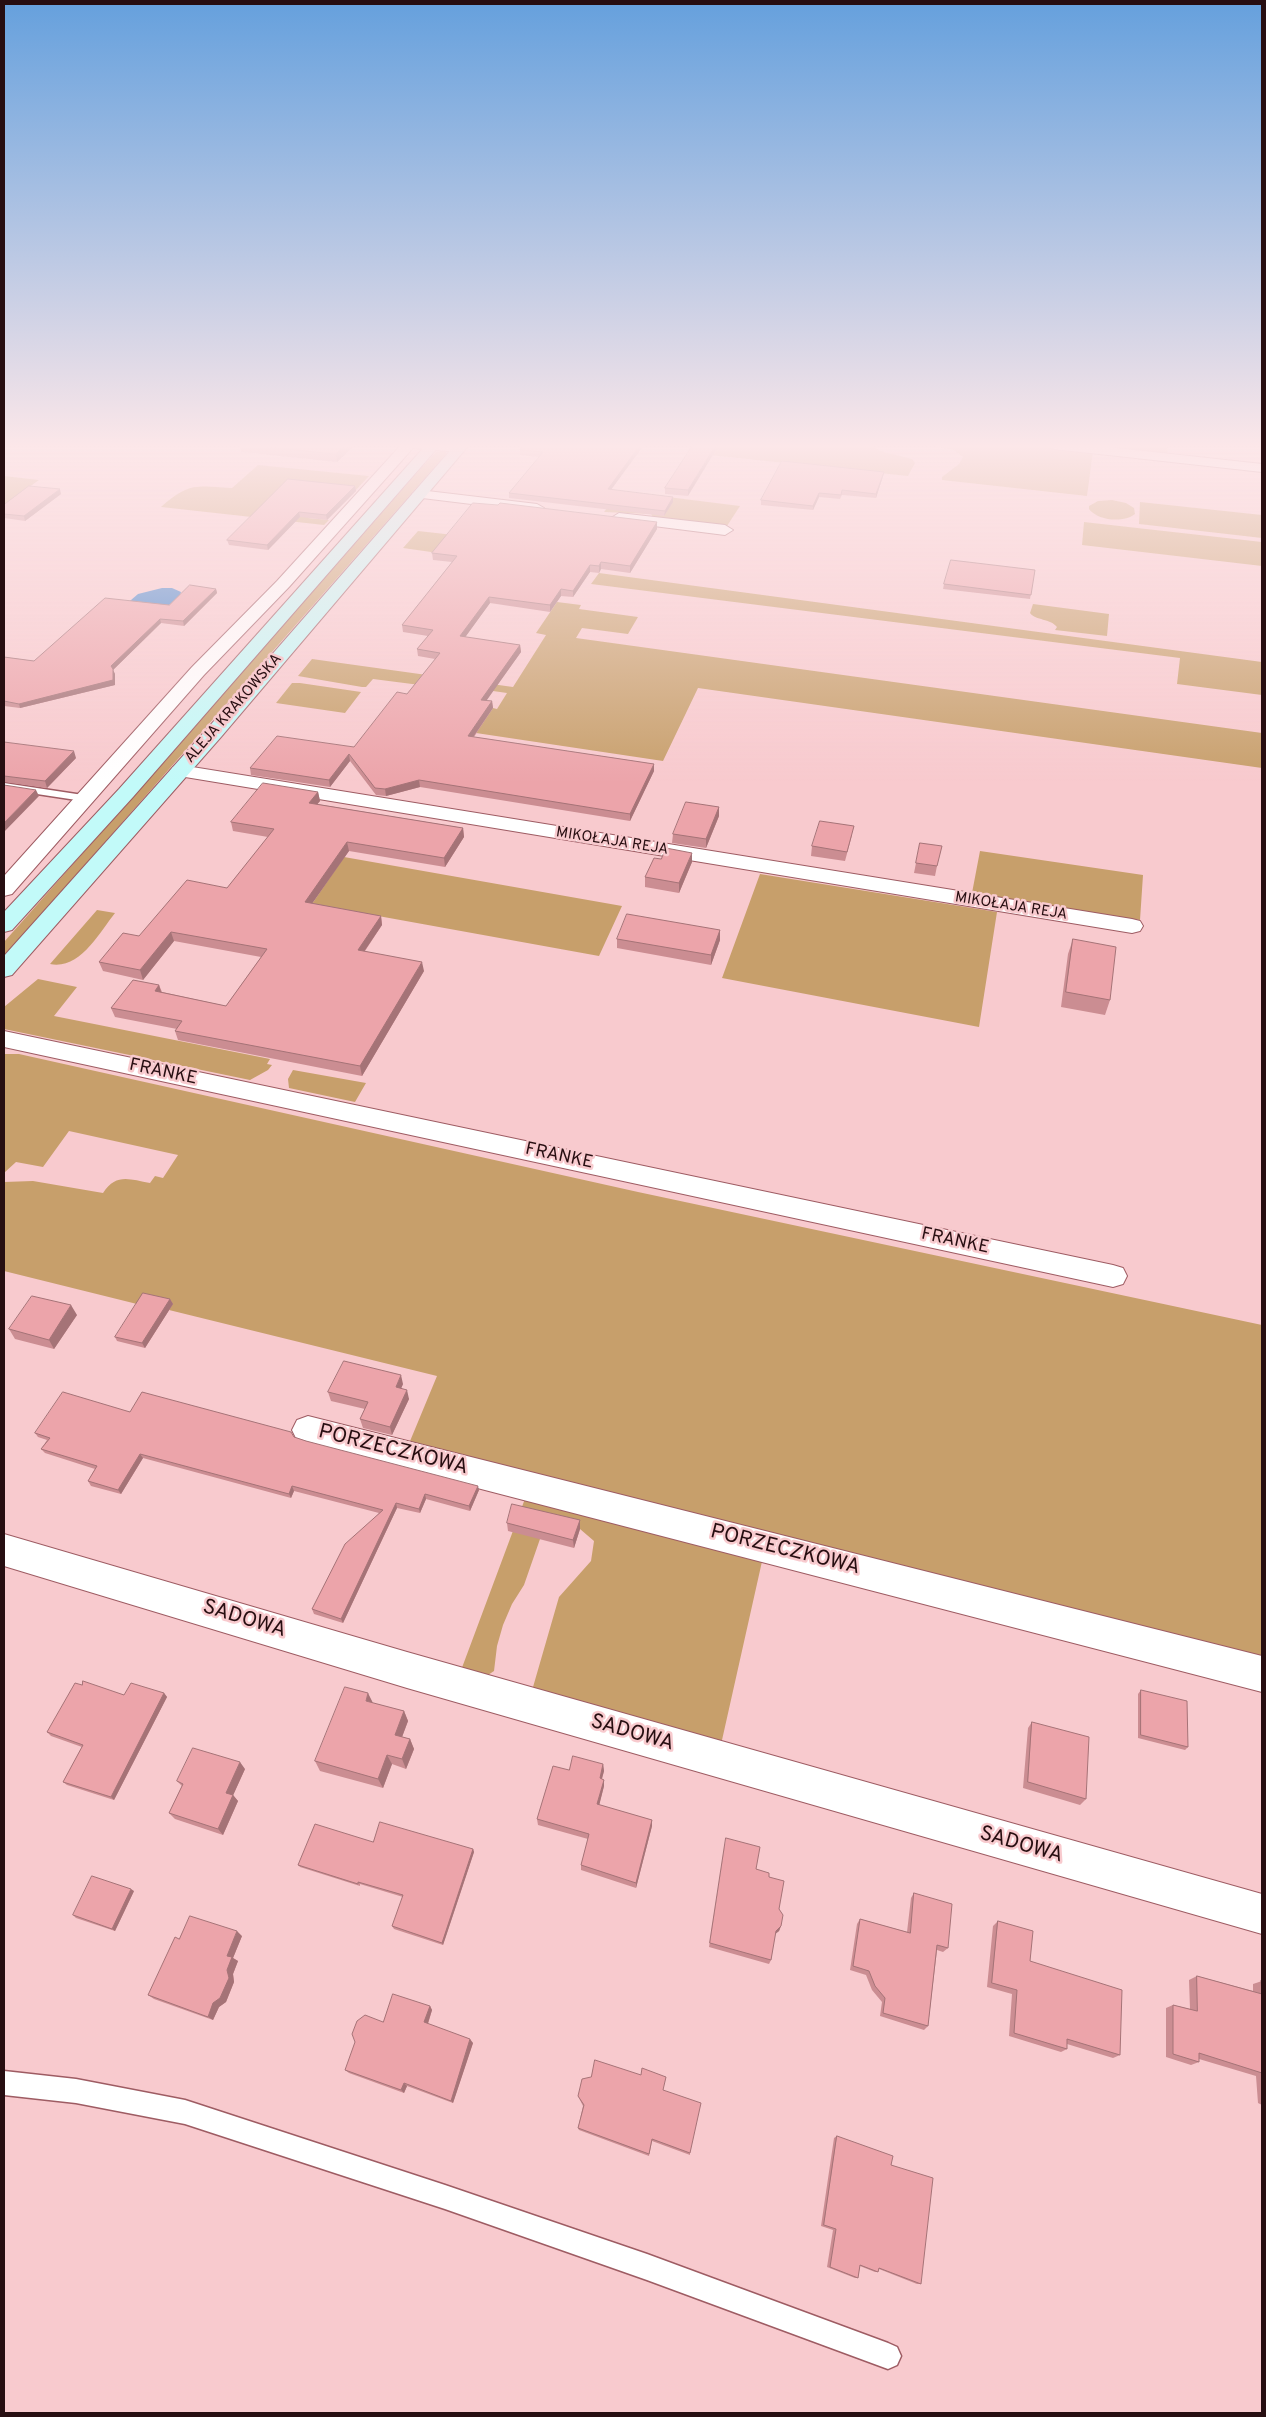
<!DOCTYPE html>
<html>
<head>
<meta charset="utf-8">
<style>
  body { margin:0 }
  #map { position:relative; width:1266px; height:2417px; overflow:hidden; background:#f8cace; font-family:Overpass,sans-serif }
  canvas { display:block }
  .frame { position:absolute; inset:0; border:5px solid #270e11; pointer-events:none }
</style>
</head>
<body>
<div id="map">
<canvas width="1266" height="2417"></canvas>
<div class="frame"></div>
</div>
<script>
const ctx = document.querySelector('canvas').getContext('2d');
ctx.lineJoin = 'round';
function fill(path, color) { ctx.fillStyle = color; ctx.fill(path, 'evenodd'); }
function stroke(path, color, width, dash) { ctx.strokeStyle = color; ctx.lineWidth = width; ctx.lineCap = dash ? 'butt' : 'round'; ctx.setLineDash(dash || []); ctx.stroke(path); }
function label(font, color, halo, rows, align = 'center') {
  ctx.font = font + ' Overpass,sans-serif'; ctx.lineWidth = 5; ctx.setLineDash([]); ctx.textBaseline = 'middle'; ctx.strokeStyle = halo; ctx.fillStyle = color; for (const [text, x, y, turn = 0] of rows) {
    ctx.save(); ctx.translate(x, y); ctx.rotate((+turn || 0) * Math.PI / 180); ctx.textAlign = isNaN(turn) ? turn : align; if (halo) ctx.strokeText(text, 0, 0); ctx.fillText(text, 0, 0); ctx.restore();
  }
}
const green = new Path2D(`
  M706,445H872L880,451L912,459L915,463L908,476L700,454Z
  M928,445H1033L1093,451L1087,496L942,480V477L959,464L963,457L954,450Z
  M1073,445H1168L1167,456Z
  M441,451H446V454L4,957V942L192,730L422,467L436,452Z
  M258,465L369,476L355,491L308,518L329,520L324,525L161,507C189,482 196,486 232,488Z
  M4,476L39,480L4,505Z
  M620,491L740,506L727,526L653,517L651,514L604,512Z
  M1112,500L1126,503L1134,508L1135,514C1124,523 1098,521 1089,509V506L1098,501Z
  M1140,502L1262,515V538L1139,524Z
  M1084,522L1262,542V566L1082,545Z
  M418,531L454,535L438,553L403,548Z
  M599,573L1262,662V695L1177,684L1180,658L591,584Z
  M557,602L581,605L579,609L638,617L628,634L582,628L576,638L1262,733V768L698,688L663,761L476,733L493,708L497,709L507,693L423,681L420,685L373,679L366,687H362L298,676L312,659L513,687L546,635L536,633Z
  M1033,604L1109,614L1107,636L1055,630L1057,627C1050,618 1036,621 1030,613Z
  M292,683H300L361,692L345,713L276,703Z
  M980,851L1143,875L1140,920L972,893Z
  M344,857L622,906L599,956L312,904Z
  M760,874L997,912L979,1027L722,978Z
  M97,910L115,913C99,933 80,970 50,964Z
  M38,979L77,987L54,1016L270,1059L267,1064L272,1065L268,1070L250,1080L4,1029V1007Z
  M4,1054H19L638,1192L1262,1325V1665L408,1446L437,1376L169,1310L172,1304L141,1305L4,1271V1182L33,1181L103,1193C116,1173 129,1179 150,1183L155,1176L163,1178L178,1155L69,1131L43,1167L16,1162L4,1173Z
  M293,1070L366,1083L355,1102L289,1088L288,1079Z
  M526,1496L763,1557L720,1749L531,1694L559,1597L591,1561L594,1541L580,1529L540,1539L524,1585L512,1604L503,1625L497,1646L494,1671L482,1679L460,1673Z`);
const water = new Path2D(`
  M162,588H172L181,592C176,614 141,607 124,606L138,594Z`);
const service = new Path2D(`
  M4,783L83,795L88,798L83,801L4,789Z
  M4,2071L76,2079L185,2100L445,2185L647,2254L888,2343L897,2347L901,2356L897,2365L888,2369L647,2280L445,2209L185,2124L76,2103L4,2095Z`);
const minor = new Path2D(`
  M401,445H462L466,448L459,452L413,448L289,587L204,675L12,894L4,896V876L192,667L277,581Z
  M1047,445H1089L1262,464V472L1054,449Z
  M419,490L537,504L544,508L537,512L414,497L412,494Z
  M619,513L725,525L733,530L725,535L614,521L611,518Z
  M180,765L1132,919L1140,921L1143,926L1140,931L1132,933L173,775L170,771L173,767Z
  M4,1031L1113,1265L1123,1268L1127,1276L1123,1284L1113,1287L4,1047Z
  M308,1416L1262,1656V1692L308,1444L297,1440L292,1430L297,1420Z
  M4,1534L407,1652L1262,1894V1934L407,1688L4,1566Z`);
const secondary = new Path2D(`
  M426,445H440L133,797L12,930L4,932V912L119,789Z
  M455,445H469L221,737L12,975L4,977V956L207,729Z`);
const wall = new Path2D(`
  M240,445H355L337,462L241,452Z
  M644,445L611,489L673,502L664,516L509,498V493L539,457L520,455V450Z
  M693,445L688,496L665,494V488Z
  M884,472L883,476L876,498L842,495L840,499L819,497L813,510L761,505V500Z
  M355,486L356,491L327,520L300,517L268,550L229,545L227,540Z
  M61,494L25,521L4,518V505Z
  M657,522V529L630,573L601,569L599,573L590,572L573,597L561,596L550,612L490,603L465,637L520,645L521,652L486,700L492,701L493,708L474,737L654,764V771L630,821L420,787L386,796L376,795L350,761L330,787L251,775L250,768L354,747L407,694L435,659L418,656L417,649L428,636L403,632L402,625L452,562L433,560L432,553Z
  M1035,570L1030,599L943,589L944,584Z
  M216,589L217,593L184,626L161,623L113,670L115,674V685L20,708L4,706V657L34,661L169,605Z
  M4,742L76,758L47,788L4,782Z
  M318,792L320,801L317,804L463,828L464,837L445,867L349,851L312,903L381,916L382,925L365,951L424,971L362,1076L178,1040L175,1031L177,1029L115,1017L111,1008L159,985L162,992L226,1006L261,957L174,941L143,980L103,971L99,962L139,936L227,888L268,837L233,831L231,822Z
  M719,807V816L706,848L672,843L673,834Z
  M852,835L845,861L811,856L812,846Z
  M920,843L937,866L935,876L914,873Z
  M661,859L692,862L679,893L645,887V877Z
  M720,930V940L711,965L617,948V939Z
  M1073,939L1110,1000L1105,1015L1061,1007L1068,954Z
  M170,1299L173,1304L145,1348L117,1341L115,1337Z
  M77,1315L54,1349L15,1339L9,1329Z
  M403,1384L401,1388L409,1399L392,1435L363,1428L360,1419L365,1409L331,1401L328,1392Z
  M130,1412L294,1437L306,1441L479,1490L470,1511L426,1499L420,1513L397,1508L343,1623L314,1614L312,1609L379,1513L294,1491L291,1498L143,1458L121,1494L91,1486L88,1481L95,1469L45,1453L41,1449L47,1440L38,1437L35,1433Z
  M507,1523L580,1529L574,1548L508,1531Z
  M82,1685L124,1695L164,1693L167,1697L114,1800L67,1785L63,1782L82,1747L51,1736L47,1732Z
  M1141,1690L1188,1747L1185,1750L1138,1738V1694Z
  M372,1703L404,1711L408,1721L402,1737L410,1739L414,1749L406,1769L392,1764L383,1788L320,1771L315,1761Z
  M1032,1722L1086,1799L1080,1805L1023,1788L1028,1728Z
  M603,1764L604,1771L602,1779L604,1780V1786L599,1805L652,1820V1826L636,1888L581,1870V1865L588,1839L538,1825L537,1819L569,1770Z
  M245,1769L233,1795L238,1801L223,1835L175,1819L169,1813L182,1786L177,1781Z
  M373,1842L473,1849L474,1852L443,1945L394,1929L392,1926L403,1897L360,1884V1886L300,1867L298,1865Z
  M725,1844L756,1869L769,1877L779,1909L781,1926L779,1931L775,1934L771,1960L769,1964L709,1947Z
  M134,1891L115,1931L76,1918L73,1915Z
  M914,1893L948,1948L943,1952L937,1950L928,2026L924,2030L880,2016L882,2002L872,1990L866,1975L850,1970L857,1924L860,1919L907,1932L911,1898Z
  M998,1921L1030,1961L1120,2055L1113,2058L1067,2044V2049L1061,2052L1009,2036L1012,1994L987,1987L993,1926Z
  M242,1936L233,1958L238,1961L233,1974L234,1982L226,2002L219,2007L213,2020L154,1999L148,1995L179,1939Z
  M1197,1976L1253,1991V1984L1262,1981V2105L1258,2103L1256,2076L1199,2059V2062L1191,2065L1166,2057V2008L1173,2005L1190,2009L1189,1980Z
  M430,2006L432,2010L428,2024L473,2043L453,2103L407,2086L404,2093L349,2073L345,2070L383,2022Z
  M663,2091L690,2153V2155L652,2141L649,2156L579,2130L578,2128L583,2106L578,2096Z
  M837,2136L891,2165L921,2284H917L879,2269L878,2272H875L860,2266L858,2278H855L827,2267L833,2230L821,2226L834,2138Z`);
const shadedWall = new Path2D(`
  M345,445H355L337,462L336,454Z
  M640,445H644L608,494V489Z
  M716,445H719L688,496V490Z
  M884,472L883,476L876,498V494Z
  M355,486L356,491L327,520L326,515Z
  M60,489L61,494L25,521L24,516Z
  M819,493V497L813,510V506Z
  M673,497V502L664,516L665,511Z
  M299,512L300,517L268,550L267,545Z
  M657,522V529L630,573V566Z
  M601,562V569L599,573V566Z
  M590,565V572L573,597V591Z
  M216,589L217,593L184,626L183,621Z
  M561,589V596L550,612V605Z
  M489,597L490,603L461,643L460,636Z
  M160,619L161,623L113,670L115,674V685L20,708L19,704L111,666Z
  M520,645L521,652L482,707L481,700Z
  M492,701L493,708L469,743L468,736Z
  M74,751L76,758L47,788L45,781Z
  M349,754L350,761L330,787L329,780Z
  M654,764V771L630,821V814Z
  M419,780L420,787L386,796L385,789Z
  M36,790L39,796L4,832V823Z
  M318,792L320,801L311,812L309,803Z
  M719,807V816L706,848V839Z
  M463,828L464,837L445,867L444,858Z
  M347,842L349,851L307,911L305,902Z
  M692,853V862L679,893V883Z
  M381,916L382,925L359,959L358,950Z
  M720,930V940L711,965V955Z
  M171,932L174,941L143,980L140,970Z
  M422,962L424,971L362,1076L360,1066Z
  M159,985L162,995L155,991Z
  M170,1299L173,1304L145,1348L142,1343Z
  M71,1305L77,1315L54,1349L49,1340Z
  M401,1375L403,1384L398,1396L396,1387Z
  M407,1390L409,1399L392,1435L390,1427Z
  M140,1454L143,1458L121,1494L118,1490Z
  M292,1486L294,1491L291,1498L289,1494Z
  M478,1486L479,1490L470,1511L469,1506Z
  M425,1494L426,1499L420,1513L419,1509Z
  M396,1503L397,1508L343,1623L341,1619Z
  M580,1520V1529L574,1548L573,1540Z
  M164,1693L167,1697L114,1800L111,1797Z
  M368,1693L373,1703L366,1701Z
  M404,1711L408,1721L399,1745L395,1735Z
  M410,1739L414,1749L406,1769L402,1759Z
  M387,1755L392,1764L383,1788L378,1779Z
  M240,1762L245,1769L231,1800L226,1793Z
  M603,1764L604,1771L600,1785V1778Z
  M604,1780V1786L598,1810L597,1804Z
  M233,1795L238,1801L223,1835L218,1829Z
  M652,1820V1826L636,1888V1883Z
  M473,1849L474,1852L443,1945L442,1943Z
  M131,1889L134,1891L115,1931L112,1929Z
  M781,1926L779,1931L774,1935L776,1931Z
  M237,1931L242,1936L233,1958L238,1961L233,1974L234,1982L226,2002L219,2007L213,2020L208,2017L227,1956Z
  M430,2006L432,2010L427,2026L424,2022Z
  M470,2039L473,2043L453,2103L451,2101Z
  M404,2083L407,2086L404,2093L401,2090Z`);
const building = new Path2D(`
  M250,445H345L336,454Z
  M524,445H640L608,489L673,497L665,511L509,493L543,452L520,450Z
  M693,445H716L688,490L665,488Z
  M782,461L884,472L876,494L842,490L841,495L819,493L813,506L761,500Z
  M288,479L355,486L326,515L299,512L267,545L227,540Z
  M29,486L60,489L24,516L4,514V505Z
  M473,503L498,505L500,503L657,522L630,566L601,562L599,566L590,565L573,591L561,589L550,605L489,597L460,636L520,645L481,700L492,701L468,736L654,764L630,814L419,780L385,789L375,788L349,754L329,780L250,768L277,736L354,747L397,692L407,694L440,653L417,649L433,630L402,625L457,556L432,553Z
  M951,560L1035,570L1031,595L944,584Z
  M190,585L216,589L183,621L160,619L111,666L113,669V680L19,704L4,701V657L34,661L105,598L169,605Z
  M4,742L74,751L45,781L4,776Z
  M263,783L318,792L309,803L463,828L444,858L347,842L305,902L381,916L358,950L422,962L360,1066L175,1031L182,1021L111,1008L133,980L159,985L155,991L226,1006L267,949L171,932L140,970L99,962L123,933L139,936L187,880L227,888L274,829L231,822Z
  M4,785L36,790L4,823Z
  M686,802L719,807L706,839L673,834Z
  M820,821L854,826L847,852L812,846Z
  M920,843L942,846L937,866L916,863Z
  M666,848L692,853L679,883L645,877L654,858L661,859Z
  M627,914L720,930L711,955L617,939Z
  M1073,939L1116,947L1110,1000L1066,992Z
  M143,1293L170,1299L142,1343L115,1337Z
  M32,1296L71,1305L49,1340L9,1329Z
  M344,1361L401,1375L396,1387L407,1390L390,1427L360,1419L368,1402L328,1392Z
  M63,1392L130,1412L142,1392L291,1432L294,1437L306,1441L478,1486L469,1506L425,1494L419,1509L396,1503L341,1619L312,1609L345,1544L383,1510L292,1486L289,1494L140,1454L118,1490L88,1481L97,1466L41,1449L50,1438L35,1433Z
  M512,1504L580,1520L573,1540L507,1523Z
  M83,1681L124,1695L131,1683L164,1693L111,1797L63,1782L83,1745L47,1732L75,1683L82,1685Z
  M345,1687L368,1693L366,1701L404,1711L395,1735L410,1739L402,1759L387,1755L378,1779L315,1761Z
  M1141,1690L1187,1701L1188,1747L1141,1735Z
  M1032,1722L1089,1737L1086,1799L1028,1782Z
  M193,1748L240,1762L226,1793L233,1795L218,1829L169,1813L183,1784L177,1781Z
  M573,1756L603,1764L600,1778L604,1780L597,1804L652,1820L636,1883L581,1865L589,1834L537,1819L553,1766L569,1770Z
  M380,1822L473,1849L442,1943L392,1926L403,1895L358,1882V1884L298,1865L315,1824L373,1842Z
  M726,1838L760,1847L756,1869L769,1873V1877L784,1881L779,1909L783,1915L781,1926L776,1931L771,1960L710,1943Z
  M92,1876L131,1889L112,1929L73,1915Z
  M914,1893L952,1904L948,1948L937,1945L928,2026L883,2013L885,1998L875,1986L869,1971L853,1966L860,1919L910,1933Z
  M190,1916L237,1931L227,1956L232,1957L227,1970L229,1978L220,1998L213,2003L208,2017L148,1995L175,1937L179,1939Z
  M998,1921L1033,1931L1030,1961L1122,1990L1120,2055L1067,2039V2049L1014,2033L1017,1990L992,1983Z
  M1197,1976L1262,1994L1261,1980L1262,1981V2073L1199,2053V2062L1173,2054V2005L1197,2011Z
  M393,1994L430,2006L424,2022L470,2039L451,2101L404,2083L401,2090L345,2070L355,2042L352,2034L357,2021L365,2015L383,2022Z
  M595,2060L641,2075L642,2068L666,2077L663,2090L701,2103L690,2153L652,2139L649,2154L578,2128L584,2105L578,2096L582,2079L591,2077Z
  M837,2136L893,2156L891,2165L933,2178L921,2284L879,2268L878,2272L860,2265L858,2278L830,2267L836,2229L824,2225Z`);
const farStreetnames = [
  ["ALEJA KRAKOWSKA",234,709,-49],
  ["MIKOŁAJA REJA",612,842,9],
  ["MIKOŁAJA REJA",1011,907,9]
];
const streetNames = [
  ["FRANKE",163,1073,12],
  ["FRANKE",559,1157,12],
  ["FRANKE",955,1242,12]
];
const nearStreetnames = [
  ["PORZECZKOWA",393,1451,14],
  ["PORZECZKOWA",785,1551,14],
  ["SADOWA",244,1620,17],
  ["SADOWA",632,1734,16],
  ["SADOWA",1021,1846,16]
];
fill(green, '#c79f6b');
fill(water, '#4283cd');
stroke(service, '#9e5c63', 3);
stroke(minor, '#9e5c63', 2);
stroke(secondary, '#9e5c63', 2);
fill(service, '#fff');
fill(minor, '#fff');
fill(secondary, '#c2faf9');
fill(wall, '#cb8d92');
fill(shadedWall, '#a57377');
fill(building, '#eca4aa');
stroke(building, '#a57377', 1);
const sky = ctx.createLinearGradient(0, 0, 0, 783);
sky.addColorStop(0, '#65a0dd');
sky.addColorStop(0.57, '#fce7e9');
sky.addColorStop(1, '#fce7e900');
ctx.fillStyle = sky;
ctx.fillRect(0, 0, 1266, 783);
label('15px', '#270e11', '#f8cace', farStreetnames);
label('18px', '#270e11', '#f8cace', streetNames);
label('21px', '#270e11', '#f8cace', nearStreetnames);
</script>
</body>
</html>
